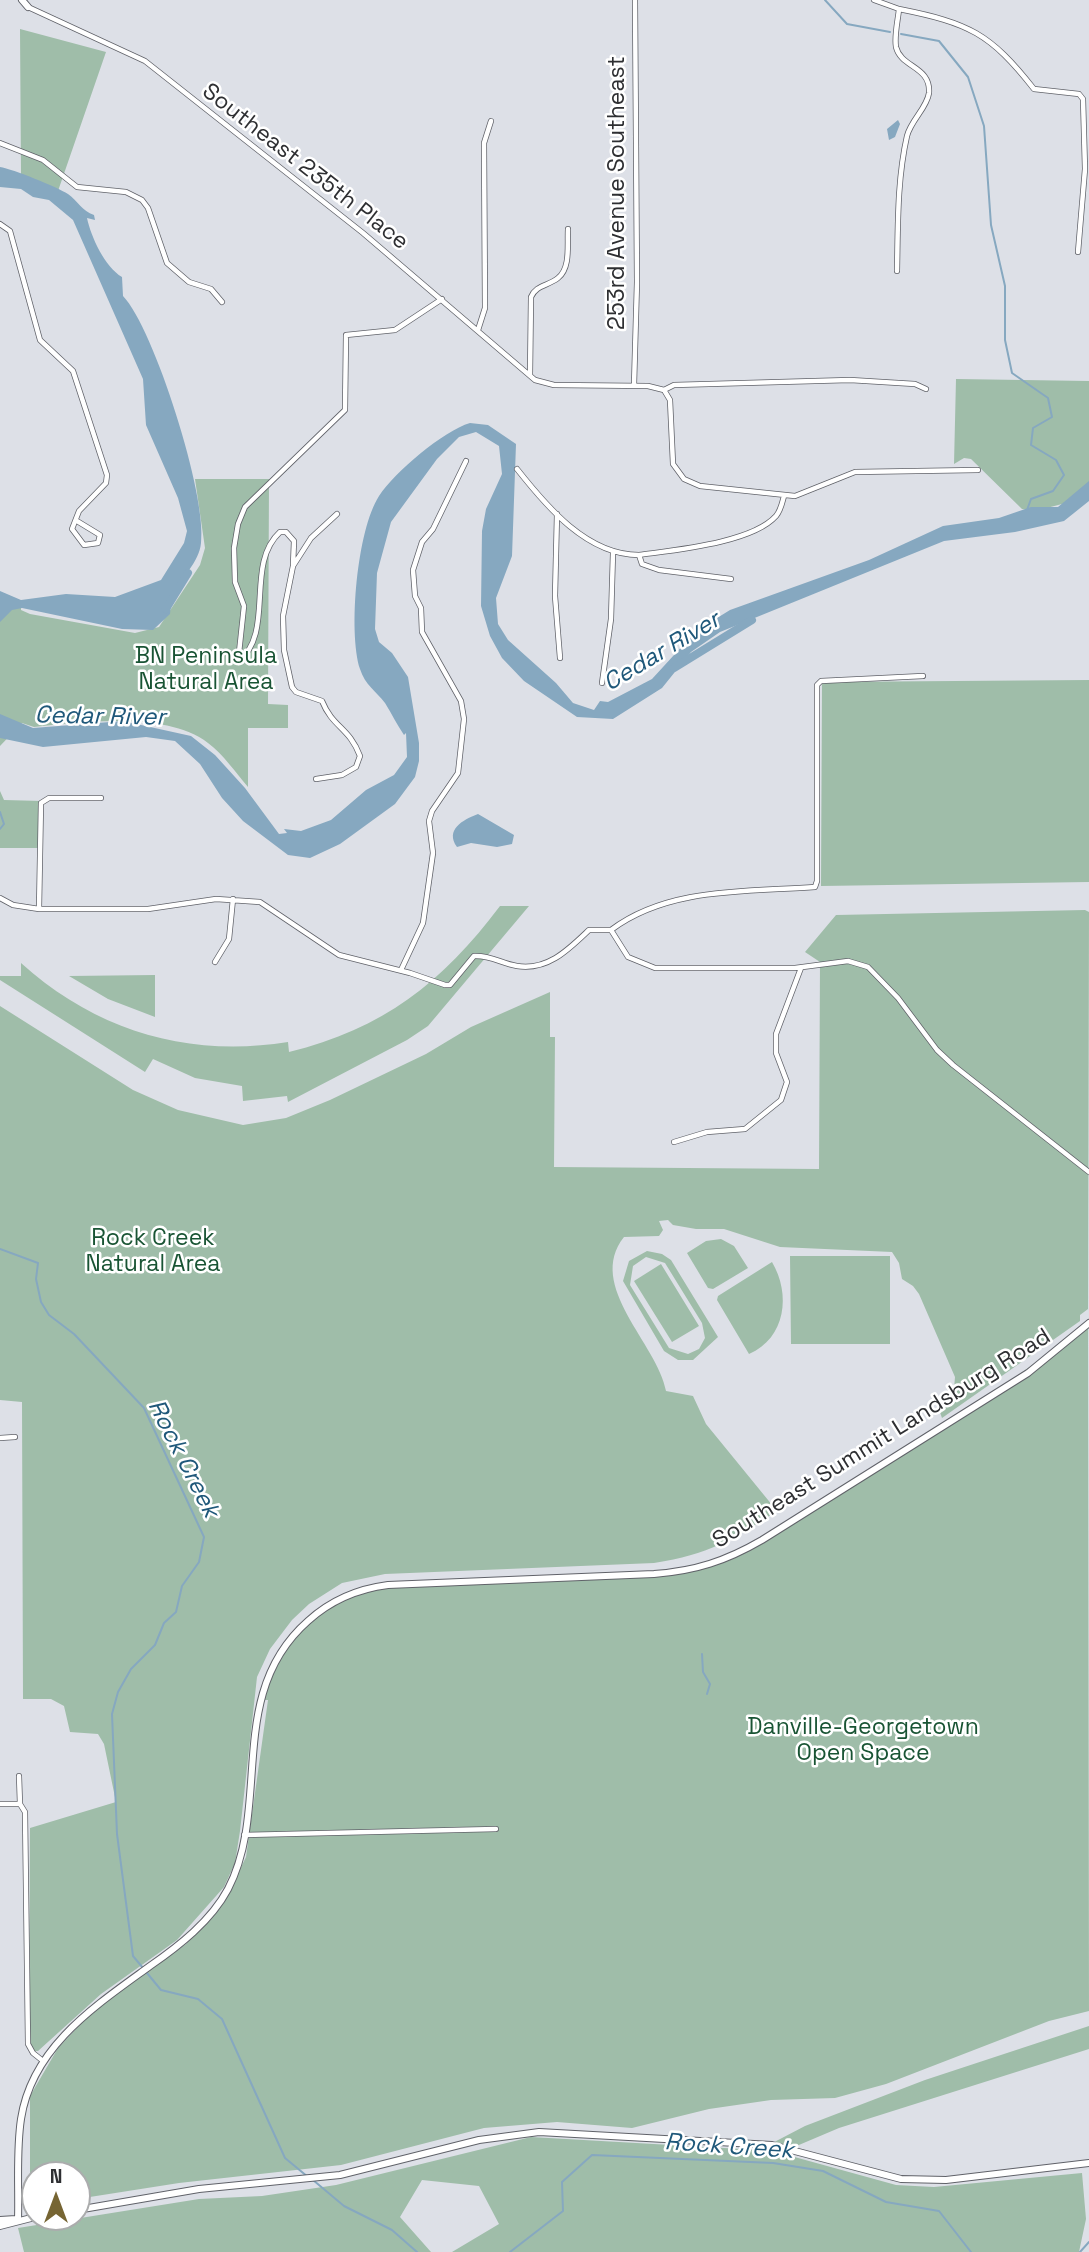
<!DOCTYPE html>
<html>
<head>
<meta charset="utf-8">
<style>
  body { margin:0 }
  #map { position:relative; width:1089px; height:2252px; overflow:hidden; background:#dde0e7; font-family:"Space Grotesk",sans-serif }
  canvas { display:block }
  .north { position:absolute; left:21px; top:2161px; width:70px; height:70px; box-sizing:border-box; background:#fff; border:2px solid #abacad; border-radius:50%; rotate:0deg; font-size:19px; font-weight:700; line-height:28px; text-align:center; color:#2e2f32 }
  .north::after { content:''; display:block; margin:auto; width:24px; height:32px; background:#766533; clip-path:polygon(50% 0,100% 100%,50% 72%,0 100%) }
</style>
</head>
<body>
<div id="map">
<canvas width="1089" height="2252"></canvas>
<div class="north">N</div>
</div>
<script>
const ctx = document.querySelector('canvas').getContext('2d');
ctx.lineJoin = 'round';
function fill(path, color) { ctx.fillStyle = color; ctx.fill(path, 'evenodd'); }
function stroke(path, color, width, dash) { ctx.strokeStyle = color; ctx.lineWidth = width; ctx.lineCap = dash ? 'butt' : 'round'; ctx.setLineDash(dash || []); ctx.stroke(path); }
function label(font, color, halo, rows, align = 'center') {
  ctx.font = font + ' "Space Grotesk",sans-serif'; ctx.lineWidth = 5; ctx.setLineDash([]); ctx.textBaseline = 'middle'; ctx.strokeStyle = halo; ctx.fillStyle = color; for (const [text, x, y, turn = 0] of rows) {
    ctx.save(); ctx.translate(x, y); ctx.rotate((+turn || 0) * Math.PI / 180); ctx.textAlign = isNaN(turn) ? turn : align; if (halo) ctx.strokeText(text, 0, 0); ctx.fillText(text, 0, 0); ctx.restore();
  }
}
const green = new Path2D(`
  M20,29L106,52L58,191L21,174Z
  M956,379L1089,381V497L1035,511L1022,509L971,459L964,458L954,464Z
  M195,479H269L268,704L288,705V728H248V787C236,773 223,754 208,743C167,711 82,722 34,727L22,723L0,746V594L21,603V610L30,614L135,633L159,627L200,565L205,548Z
  M1089,680V882L821,886L822,682Z
  M0,791L4,800L42,801V848H0Z
  M500,906H529L428,1026L407,1040L288,1102L287,1096L243,1101L242,1086L195,1078L153,1059L145,1072L0,980V976H21V963C96,1031 189,1058 288,1042L289,1052C383,1029 442,983 500,906Z
  M1085,910L1089,912L1088,1309L1080,1315V1321L942,1418L937,1404L954,1389L955,1377L919,1294L913,1286L902,1279L899,1263L892,1252L780,1247L724,1229H696L673,1225L668,1220L659,1221L663,1230L659,1236L624,1237C585,1286 658,1344 666,1391L693,1396L706,1424L777,1511C730,1541 710,1554 654,1563L385,1574L342,1583L309,1604L292,1620L270,1649L257,1677L240,1831L235,1863L224,1887L177,1940L101,1994L38,2051H33L29,2041L30,1828L116,1802L104,1744L98,1734L70,1732L64,1706L51,1699H23L22,1402L0,1400V1006L133,1090L178,1110L243,1125L286,1118L330,1100L426,1054L471,1027L550,992V1037H555L554,1167L819,1169L820,962L805,952L836,915Z
  M155,975V1017L108,999L69,976Z
  M721,1239L734,1246L748,1268L713,1289L708,1288L687,1253L706,1241Z
  M647,1251L662,1254L671,1260L718,1337L693,1360H678L664,1351L623,1281L629,1261ZM646,1257L665,1263L702,1323L705,1338L699,1349L688,1354L669,1348L630,1285L633,1266Z
  M790,1256H890V1344H791Z
  M772,1262C791,1294 786,1338 749,1354L717,1300L718,1296Z
  M661,1264L699,1326L672,1342L634,1281Z
  M1088,1326L1089,2011L1049,2021L886,2084L835,2098L771,2100L709,2109L632,2128L557,2122L484,2128L341,2165L179,2183L77,2199V2175H35V2208L30,2209V2096L58,2048L94,2010L186,1944L223,1904L246,1857L268,1700H260C273,1638 306,1611 362,1589L685,1570L736,1554L921,1443Z
  M1089,2026V2049L839,2128L780,2153L896,2185L934,2187L1082,2173L1086,2219L1079,2252H452L499,2224L479,2186L422,2180L400,2217L431,2252H24L18,2228L199,2199L262,2196L336,2185L531,2137L759,2150L805,2126L925,2080Z`);
const water = new Path2D(`
  M898,120L900,124L895,137L889,140L887,129Z
  M0,167C13,169 57,187 68,194C78,201 82,211 94,215L95,220L87,218C91,237 105,267 122,277L123,296C154,328 208,498 201,543C199,563 182,576 173,593C170,599 171,608 170,614L153,630L122,629L22,608L12,610L0,622V591L21,600L66,594L115,597L161,580L184,543L187,531L178,498L146,425L143,379L73,220L49,200L33,197L21,189L0,187Z
  M470,423L488,425L516,444L512,556L496,598L498,624L508,640L556,683L573,703L594,710L600,701L608,702L652,679L696,631L730,610L869,560L943,526L999,518L1031,507H1058L1089,481V501L1064,521L1015,532L944,541L720,632L691,652L662,688L613,719L577,717L524,681L502,658L490,636L481,606L482,531L486,509L502,474L499,446L476,432L459,437L437,459L391,522L377,573L375,629L379,642L392,653L408,677L419,743V761L415,777L395,804L340,844L310,858L288,855L243,821L222,798L200,764L175,741L146,737L43,747L0,738V714L33,728L123,721L191,736L215,755L245,788L279,834L287,833L284,829L301,831L331,820L366,790L394,775L407,757L406,733L404,735C397,725 392,714 385,703C376,691 365,685 360,669C348,631 357,530 379,496C395,472 443,431 470,423Z
  M478,814L514,835L512,844L497,847L471,843L457,847C445,830 462,820 478,814Z`);
const stream = new Path2D(`
  M825,0L847,24L890,32
  M901,34L939,41L968,77L984,126L991,225L1005,286V340L1012,373L1048,398L1052,417L1033,428L1031,445L1056,460L1064,475L1053,491L1031,499L1027,510
  M0,812L4,824L0,829
  M0,1249L38,1263L36,1279L41,1302L49,1315L74,1334L144,1408L204,1537L199,1562L182,1586L176,1612L164,1623L155,1645L131,1669L118,1692L112,1714L117,1834L133,1956L143,1968
  M702,1654L703,1672L710,1684L707,1694
  M147,1973L161,1990L198,1999L222,2019L285,2158L308,2177
  M313,2180L344,2206L392,2230L417,2252
  M510,2252L563,2211L562,2182L592,2155L773,2163L823,2171L886,2202L939,2211L971,2252
  M1080,2252L1089,2242`);
const river = new Path2D(`
  M166,609L188,573
  M674,668L752,620`);
const street = new Path2D(`
  M874,0L899,9C898,20 894,36 896,47C901,68 931,66 929,93C927,108 911,120 907,136C897,180 898,226 897,271
  M28,7L145,61L363,233L535,380L554,385L648,386L664,390L674,385L850,380L915,384L926,389
  M899,9C969,23 990,33 1034,89L1079,94L1083,99L1085,169L1078,252
  M0,143L43,160L77,187L126,192L142,200L148,208L167,263L189,282L211,289L222,302
  M0,224L10,231L40,340L73,371L107,475L106,483L79,511L72,529L84,545L98,543L100,535L77,521
  M478,330L485,308L484,143L491,121
  M530,375L531,297C536,285 548,286 558,278C571,268 567,244 568,229
  M634,385L637,282L635,0
  M664,390L670,400L673,464L684,479L700,486L795,496L855,472L978,470
  M517,469C547,507 587,555 639,555L642,564L659,570L731,579
  M557,514L555,596L560,658
  M639,555C674,550 752,543 776,516C781,510 782,503 784,496
  M238,662L244,606L235,582L234,548L238,524L245,507L345,410L346,335L395,330L442,299
  M238,662C276,632 244,565 280,532H286L294,541L293,565
  M602,683L611,619L613,553
  M316,779L342,775L356,767L360,756C349,727 333,728 322,701L296,692L292,687L284,650L283,616L293,566L311,538L337,514
  M0,898L13,905L39,909H148L216,899L260,902L339,955L410,973L445,985H450L474,956C491,955 502,964 517,966C548,971 569,949 589,930H611L628,957L655,968H795L848,961L868,967L898,998L937,1050L953,1065L1089,1172
  M39,909L41,803L49,798H101
  M611,930C668,887 746,892 815,887L817,881V685L821,681L923,676
  M215,962L229,939L233,899
  M401,970L423,923L433,853L429,821L432,811L458,773L464,719L461,701L422,632L421,608L415,596L413,570L422,542L433,529L466,461
  M674,1142L707,1132L745,1129L781,1100L787,1082L776,1053V1034L801,968
  M0,1438L15,1437
  M19,1776L20,1804L25,1812L28,2044L33,2053L43,2061
  M0,1804H20
  M244,1835L496,1829`);
const secondary = new Path2D(`
  M22,0L28,7
  M77,2210L199,2189L340,2175L479,2140L539,2132L772,2145L901,2179L946,2180L1089,2163
  M0,2220L16,2219
  M18,2220C19,2187 16,2152 21,2119C32,2047 95,2006 150,1966C179,1946 211,1921 228,1889C272,1804 225,1694 308,1621C331,1600 357,1589 388,1585L654,1574C695,1571 726,1561 762,1540L1028,1373L1089,1323
  M0,2226L35,2217`);
const streetNames = [
  ["Southeast 235th Place",305,167,38],
  ["253rd Avenue Southeast",618,193,-90],
  ["Southeast Summit Landsburg Road",882,1439,-32]
];
const parkNames = [
  ["BN Peninsula",206,657],
  ["Natural Area",206,683],
  ["Rock Creek",153,1239],
  ["Natural Area",153,1265],
  ["Danville-Georgetown",863,1728],
  ["Open Space",863,1754]
];
const waterNames = [
  ["Cedar River",662,652,-31],
  ["Cedar River",100,717,1],
  ["Rock Creek",183,1459,63],
  ["Rock Creek",729,2147,4]
];
fill(green, '#9fbda9');
fill(water, '#86a8c0');
stroke(stream, '#86a8c0', 2);
stroke(river, '#86a8c0', 8);
stroke(street, '#606269', 6);
stroke(secondary, '#606269', 8);
stroke(street, '#fff', 4.5);
stroke(secondary, '#fff', 6);
label('23px', '#2e2f32', '#fff', streetNames);
label('23px', '#195434', '#fff', parkNames);
label('italic 24px', '#1f587a', '#fff', waterNames);
</script>
</body>
</html>
